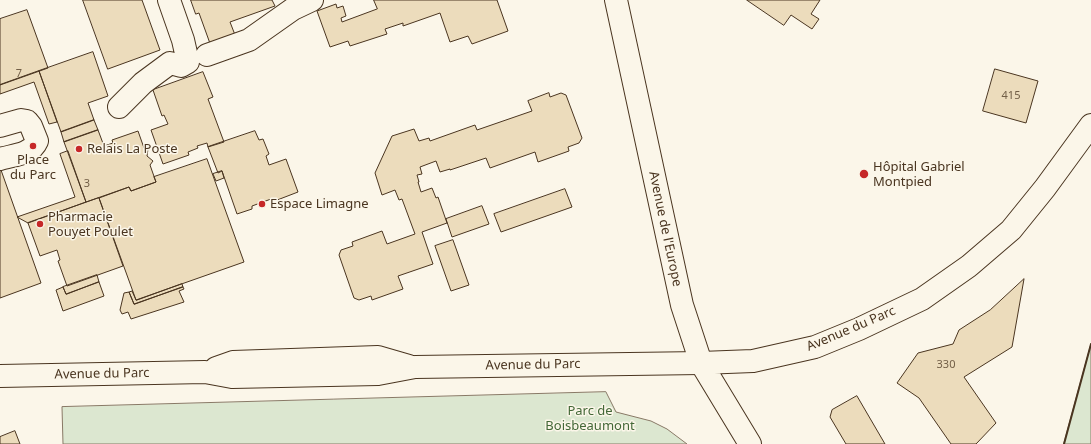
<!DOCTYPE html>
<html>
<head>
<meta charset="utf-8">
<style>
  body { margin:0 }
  canvas { display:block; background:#fbf6e9 }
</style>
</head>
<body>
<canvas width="1091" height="444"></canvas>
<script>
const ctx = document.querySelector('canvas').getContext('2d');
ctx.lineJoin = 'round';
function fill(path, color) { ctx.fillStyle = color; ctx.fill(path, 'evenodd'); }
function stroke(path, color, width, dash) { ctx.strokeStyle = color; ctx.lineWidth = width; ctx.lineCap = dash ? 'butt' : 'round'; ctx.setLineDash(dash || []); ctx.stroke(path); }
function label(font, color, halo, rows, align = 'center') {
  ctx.font = font + ' "Noto Sans",sans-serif'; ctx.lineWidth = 3; ctx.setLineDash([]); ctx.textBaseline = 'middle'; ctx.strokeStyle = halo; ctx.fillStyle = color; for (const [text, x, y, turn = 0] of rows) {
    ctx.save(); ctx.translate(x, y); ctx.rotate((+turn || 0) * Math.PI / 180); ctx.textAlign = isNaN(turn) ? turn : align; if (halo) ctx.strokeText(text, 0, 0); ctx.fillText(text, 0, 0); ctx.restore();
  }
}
const green = new Path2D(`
  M1091,344V444H1064Z
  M606,392L616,412L651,421L667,429L687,444H63L62,407Z`);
const building = new Path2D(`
  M83,0H142L160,50L108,69Z
  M191,0H272L275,6L230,22L237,40L212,49L199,13L196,14Z
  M374,0H497L508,31L472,44L468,36L450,42L440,13L403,26V23L385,29L387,34L350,46L348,41L330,47L317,11L336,4L337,8L343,6L346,16L341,18L342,22L377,9Z
  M747,0H820L811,14L819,19L812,29L791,15L784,25Z
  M27,10L48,68L0,85V19Z
  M93,52L108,96L88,103L94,120L61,132L39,71Z
  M995,69L1038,81L1026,123L983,111Z
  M39,71L57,122L49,124L34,82L0,94V85Z
  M203,72L213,97L208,99L224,142L208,147L207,143L197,146L198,148L188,152L189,155L163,164L151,130L168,124L164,115L162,116L153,90Z
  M549,93L550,97L561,93L566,95L582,138L579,143L568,147L569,151L538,162L535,152L490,168L486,158L450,170V169L440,172L436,161L420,167L422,174L417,175L419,182H418L421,192L432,188L436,198L438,197L447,223L422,232L433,264L398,276L403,289L372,300L371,296L359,300L354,298L339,255L341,250L353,246L352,242L382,231L387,244L415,234L402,199L399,200L395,190L382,195L375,173L392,136L414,129L419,141L429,138L430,141L475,125L477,130L532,111L528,101Z
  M94,120L98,130L64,142L61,132Z
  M98,130L104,146L113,143L112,140L138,131L144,148L148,149L147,156L153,161L150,165L156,182L131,191L129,187L86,202L64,142Z
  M255,131L259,140L263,139L269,154L266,156L269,165L286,159L298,192L272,202L271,199L252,206V209L237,214L222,171L218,173L208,147Z
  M68,151L86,202L28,223L17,217L75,197L60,154Z
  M207,159L244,262L136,300L99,198L129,187L131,191L156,182L154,177Z
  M1,170L41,283L0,298V171Z
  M222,171L224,178L216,181L213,174Z
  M565,189L572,207L501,232L494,214Z
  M99,198L123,266L67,286L58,261L60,260L57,250L40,256L28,223Z
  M482,206L489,224L452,237L446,219Z
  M453,240L469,285L451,291L435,246Z
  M97,275L99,282L66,294L63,287Z
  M1024,279L1012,347L964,377L996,423L976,444H951L919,398L897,383L918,353L953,344L959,330L990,310Z
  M99,282L104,296L63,311L56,290L63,287L66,294Z
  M182,284L183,287L134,304L129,292L132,291L136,300Z
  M183,287L184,289L179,291L184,302L131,319L128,312L122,314L120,310L124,293L129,292L134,304Z
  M857,396L885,444H846L830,417L832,410Z
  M15,431L20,444H0V437Z`);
const minor = new Path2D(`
  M207,55L249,40L293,9L312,0
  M119,107L143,83L170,63L181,66L188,62L183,40L169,0
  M0,126L21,120L27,121L31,126L37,141C31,155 13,155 0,159
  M216,368L233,362L378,357L409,366
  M0,376L205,372L232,377L378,374L415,367L701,363`);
const major = new Path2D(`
  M616,0L682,305L701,363L750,444
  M701,363L753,361L815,347L859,329L922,299L969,266L1011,230L1045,188L1091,125`);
const wall = new Path2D(`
  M1064,444L1091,344`);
const markers = [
  [33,146,4,"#c62828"],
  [79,149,4,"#c62828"],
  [864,174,5,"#c62828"],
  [262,204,4,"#c62828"],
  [40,224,4,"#c62828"]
];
const numberNames = [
  ["7",19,74],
  ["415",1011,96],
  ["3",87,184],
  ["330",946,365]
];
const poiNames = [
  ["Relais La Poste",87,149],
  ["Place",33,160,"center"],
  ["du Parc",33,175,"center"],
  ["Hôpital Gabriel",873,167],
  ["Montpied",873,182],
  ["Espace Limagne",270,204],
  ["Pharmacie",48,217],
  ["Pouyet Poulet",48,232]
];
const streetNames = [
  ["Avenue de l'Europe",665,229,78],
  ["Avenue du Parc",851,329,-23],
  ["Avenue du Parc",533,365,-1],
  ["Avenue du Parc",102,374,-1]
];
const parkNames = [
  ["Parc de",590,411],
  ["Boisbeaumont",590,426]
];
fill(green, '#dce7d0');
stroke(green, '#887966', 1);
fill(building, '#ecdcbc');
stroke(building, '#4a3520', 1);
stroke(minor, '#4a3520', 24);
stroke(major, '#4a3520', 24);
stroke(minor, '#fbf6e9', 22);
stroke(major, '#fbf6e9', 22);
stroke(wall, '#4a3520', 2);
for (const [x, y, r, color] of markers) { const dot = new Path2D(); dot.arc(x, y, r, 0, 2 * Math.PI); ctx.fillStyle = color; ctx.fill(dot); stroke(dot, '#fbf6e9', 1.5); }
label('11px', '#725f47', null, numberNames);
label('13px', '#4a3520', '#fbf6e9', poiNames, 'left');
label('13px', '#4a3520', '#fbf6e9', streetNames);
label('13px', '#436837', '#fbf6e9', parkNames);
</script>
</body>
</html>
